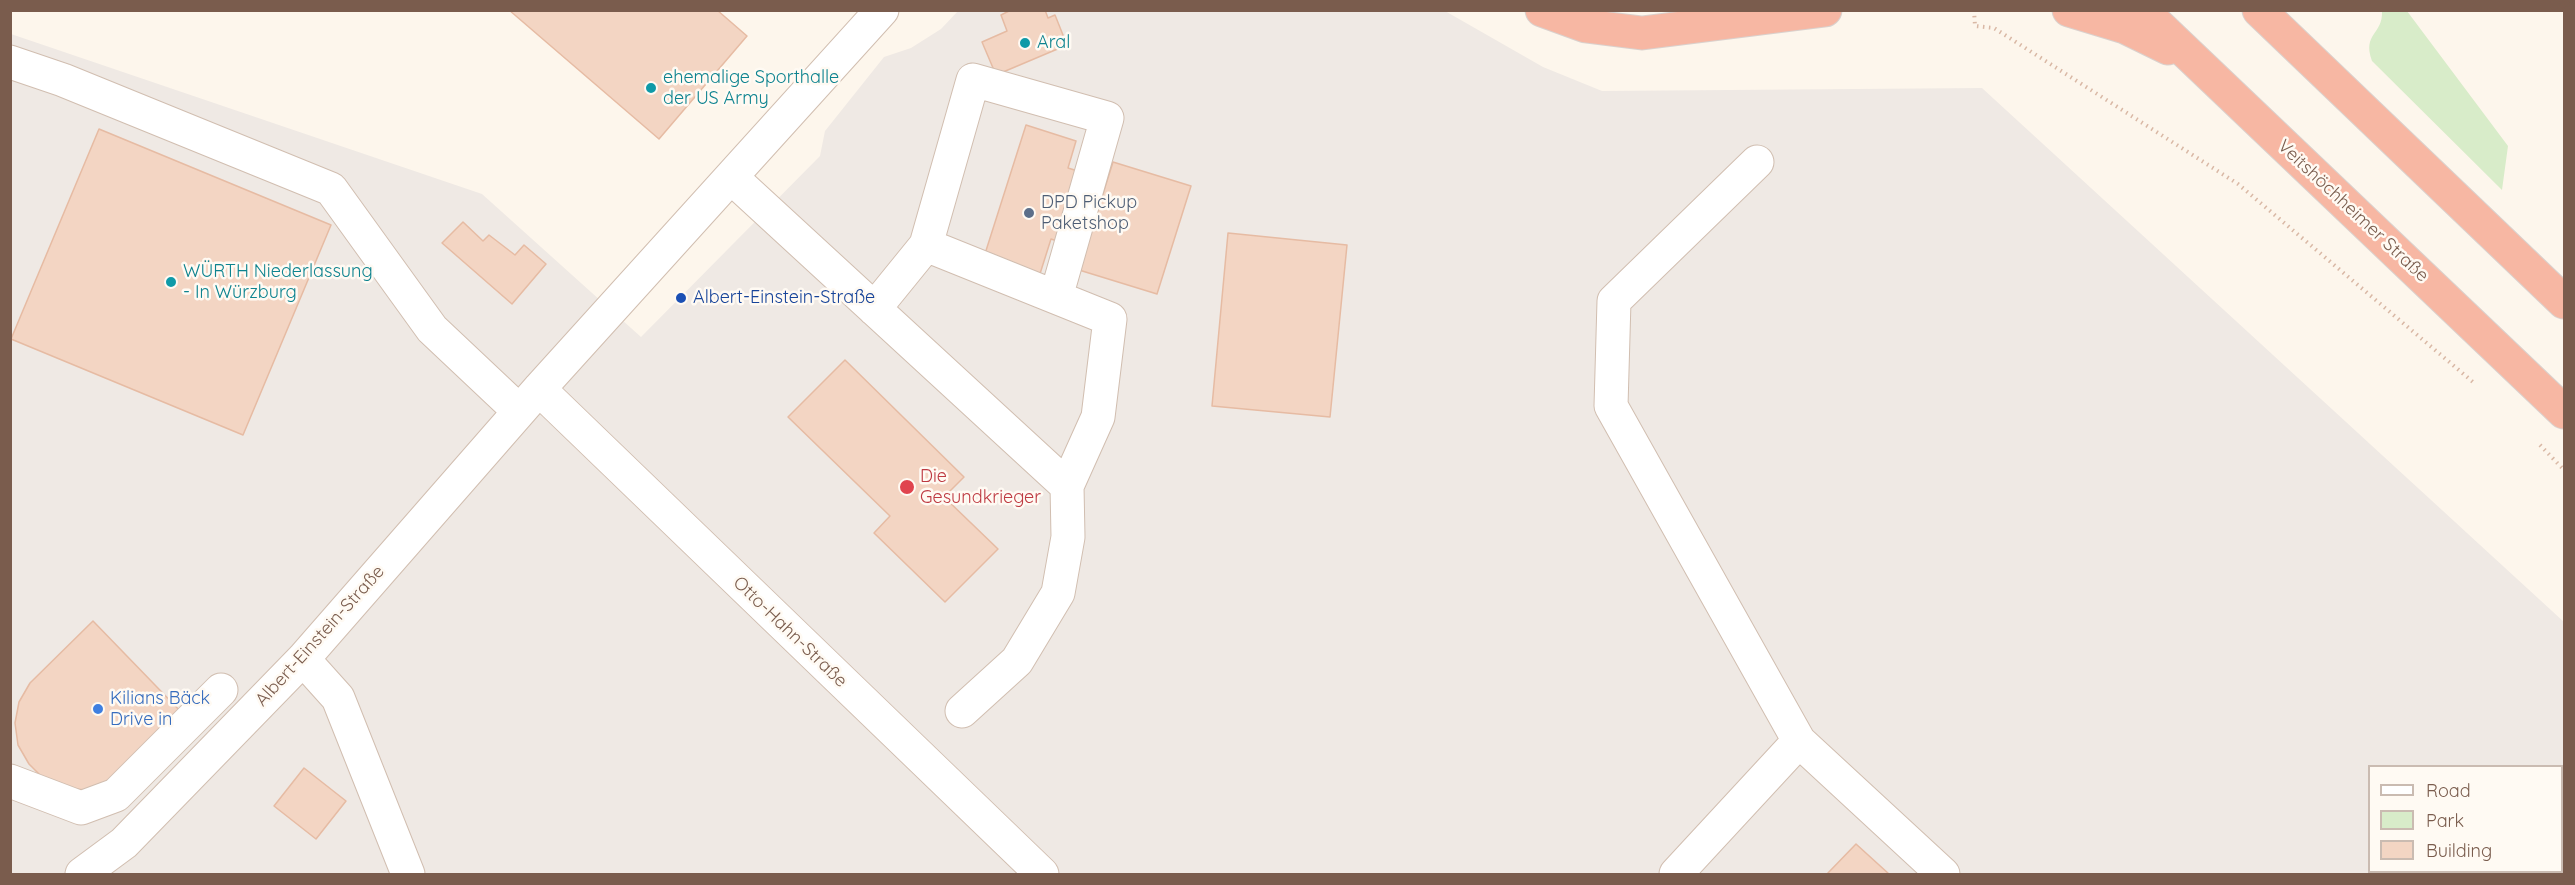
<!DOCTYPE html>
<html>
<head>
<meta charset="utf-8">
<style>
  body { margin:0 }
  #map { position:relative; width:2575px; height:885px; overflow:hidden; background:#fdf6ec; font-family:Quicksand,sans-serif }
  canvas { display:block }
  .frame { position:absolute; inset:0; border:12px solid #7a5c4d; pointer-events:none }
  .legend { position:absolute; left:2368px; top:765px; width:195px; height:108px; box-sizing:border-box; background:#fffaf3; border:2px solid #cabbb1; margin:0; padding:8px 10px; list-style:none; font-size:18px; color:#7a5c4d }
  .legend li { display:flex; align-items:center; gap:12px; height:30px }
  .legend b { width:30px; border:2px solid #cabbb1 }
</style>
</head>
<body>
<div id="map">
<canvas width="2575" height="885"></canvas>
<div class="frame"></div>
<ul class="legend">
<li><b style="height:8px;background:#fff"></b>Road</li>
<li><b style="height:16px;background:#d8ecc9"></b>Park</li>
<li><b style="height:16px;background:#f3d5c3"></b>Building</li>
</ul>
</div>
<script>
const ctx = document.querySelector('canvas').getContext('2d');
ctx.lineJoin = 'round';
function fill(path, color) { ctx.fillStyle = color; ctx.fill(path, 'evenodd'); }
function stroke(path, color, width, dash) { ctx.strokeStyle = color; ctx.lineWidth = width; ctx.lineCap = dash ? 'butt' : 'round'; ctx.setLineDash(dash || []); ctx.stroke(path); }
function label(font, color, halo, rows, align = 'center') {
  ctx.font = font + ' Quicksand,sans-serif'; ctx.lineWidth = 5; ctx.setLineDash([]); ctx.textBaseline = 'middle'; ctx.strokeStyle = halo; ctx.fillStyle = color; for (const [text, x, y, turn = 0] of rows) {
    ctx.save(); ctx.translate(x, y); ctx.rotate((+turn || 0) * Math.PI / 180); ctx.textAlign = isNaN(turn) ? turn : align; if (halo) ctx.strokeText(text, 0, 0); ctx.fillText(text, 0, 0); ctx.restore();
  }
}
const industrial = new Path2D(`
  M958,11H1445L1543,67L1602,91L1982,88L2564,622V874H11V34L482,194L641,337L820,156L825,131L884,57L911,48L941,29ZM2370,766H2562V872H2370Z`);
const green = new Path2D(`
  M2382,11H2407L2508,146L2502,190L2372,61C2362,33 2383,35 2382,11Z`);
const building = new Path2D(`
  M509,10H717L747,36L659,139Z
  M1011,10H1045L1048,18L1055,15L1067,45L996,75L982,42L1007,31L1001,15Z
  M1026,125L1076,141L1068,168L1107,180L1084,250L1051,239L1032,299L976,282Z
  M99,129L331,225L243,435L11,339Z
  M1113,162L1191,186L1157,294L1079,270Z
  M463,222L483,241L489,235L515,255L524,245L546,264L512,304L442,243Z
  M1228,233L1347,245L1330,417L1212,406Z
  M845,360L964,477L944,497L998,549L945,602L874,533L890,516L788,417Z
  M93,621L185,716L125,774L86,790L64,788L44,779L29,764L18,745L15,723L19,702L30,683Z
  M304,768L346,801L316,839L274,806Z
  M1856,844L1889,874H1827Z`);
const path = new Path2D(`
  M1974,10L1975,26L1994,28L2238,184L2473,382
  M2540,445L2564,470`);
const minor = new Path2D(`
  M10,62L63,80L331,189L432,329L519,411
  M731,177L1067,486L1068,537L1058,593L1017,661L962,711
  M926,245L973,80L1107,118L1056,297
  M874,309L926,245L1110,319L1098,417L1067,486
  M539,389L1042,874
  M303,659L338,698L408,874
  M1799,741L1943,874
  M10,781L81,808L116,795L221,690
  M2562,824L2564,820
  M82,874L124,843L303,659L539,389L882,10
  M1676,874L1799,741L1611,406L1614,301L1757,162
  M2515,874L2518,872`);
const highway = new Path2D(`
  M1542,10L1586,26L1642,33L1825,10
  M2069,10L2125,27L2168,48
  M2142,10L2564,412
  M2259,10L2564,302`);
const markers = [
  [1025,43,6,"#0f9aa8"],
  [651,88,6,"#0f9aa8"],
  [1029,213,6,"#5c6f8a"],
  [171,282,6,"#0f9aa8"],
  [681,298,6,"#1a4fb4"],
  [907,487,8,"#e0444e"],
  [98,709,6,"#3f7fe0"]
];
const cultureNames = [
  ["Aral",1037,43],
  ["ehemalige Sporthalle",663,78],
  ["der US Army",663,99],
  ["WÜRTH Niederlassung",183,272],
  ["- In Würzburg",183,293]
];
const serviceNames = [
  ["DPD Pickup",1041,203],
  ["Paketshop",1041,224]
];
const streetNames = [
  ["Veitshöchheimer Straße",2353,211,43],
  ["Otto-Hahn-Straße",790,632,44],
  ["Albert-Einstein-Straße",320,636,-48]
];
const transitNames = [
  ["Albert-Einstein-Straße",693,298]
];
const healthNames = [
  ["Die",920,477],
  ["Gesundkrieger",920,498]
];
const shopNames = [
  ["Kilians Bäck",110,699],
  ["Drive in",110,720]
];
fill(industrial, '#efe9e4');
fill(green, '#d8ecc9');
fill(building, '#f3d5c3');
stroke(building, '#e6bba3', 1.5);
stroke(minor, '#d1beb0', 35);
stroke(highway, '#dad1cd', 35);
stroke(path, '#d9b8a5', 4, [1.5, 4.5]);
stroke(minor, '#fff', 33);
stroke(highway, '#f7b7a3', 33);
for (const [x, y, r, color] of markers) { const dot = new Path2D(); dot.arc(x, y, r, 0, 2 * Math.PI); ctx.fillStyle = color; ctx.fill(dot); stroke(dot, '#fffaf3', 2); }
label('18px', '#0d838f', '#fffaf3', cultureNames, 'left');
label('18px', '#4e5e75', '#fffaf3', serviceNames, 'left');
label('18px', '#7a5c4d', '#fffaf3', streetNames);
label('18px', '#164399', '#fffaf3', transitNames, 'left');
label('18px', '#be3a42', '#fffaf3', healthNames, 'left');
label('18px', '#366cbe', '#fffaf3', shopNames, 'left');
</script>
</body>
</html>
